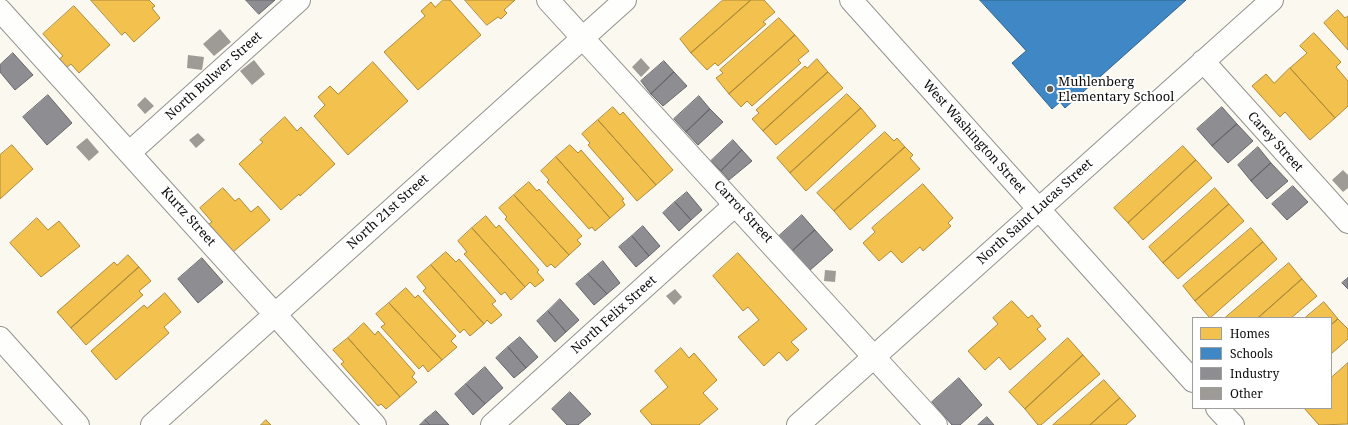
<!DOCTYPE html>
<html>
<head>
<meta charset="utf-8">
<style>
  body { margin:0 }
  #map { position:relative; width:1348px; height:425px; overflow:hidden; background:#fbf8f0; font-family:"Noto Serif",serif }
  canvas { display:block }
  .legend { position:absolute; left:1192px; top:317px; width:140px; height:92px; box-sizing:border-box; background:#fff; border:1px solid #9e9e9e; margin:0; padding:5px 7px; list-style:none; font-size:12px; color:#0c0c0c }
  .legend li { display:flex; align-items:center; gap:8px; height:20px }
  .legend b { width:20px; border:1px solid #9e9e9e }
</style>
</head>
<body>
<div id="map">
<canvas width="1348" height="425"></canvas>
<ul class="legend">
<li><b style="height:11px;background:#f2c14e"></b>Homes</li>
<li><b style="height:11px;background:#3f88c5"></b>Schools</li>
<li><b style="height:11px;background:#8d8d92"></b>Industry</li>
<li><b style="height:11px;background:#9e9a96"></b>Other</li>
</ul>
</div>
<script>
const ctx = document.querySelector('canvas').getContext('2d');
ctx.lineJoin = 'round';
function fill(path, color) { ctx.fillStyle = color; ctx.fill(path, 'evenodd'); }
function stroke(path, color, width, dash) { ctx.strokeStyle = color; ctx.lineWidth = width; ctx.lineCap = dash ? 'butt' : 'round'; ctx.setLineDash(dash || []); ctx.stroke(path); }
function label(font, color, halo, rows, align = 'center') {
  ctx.font = font + ' "Noto Serif",serif'; ctx.lineWidth = 4; ctx.setLineDash([]); ctx.textBaseline = 'middle'; ctx.strokeStyle = halo; ctx.fillStyle = color; for (const [text, x, y, turn = 0] of rows) {
    ctx.save(); ctx.translate(x, y); ctx.rotate((+turn || 0) * Math.PI / 180); ctx.textAlign = isNaN(turn) ? turn : align; if (halo) ctx.strokeText(text, 0, 0); ctx.fillText(text, 0, 0); ctx.restore();
  }
}
const homes = new Path2D(`
  M91,0H149L155,6L152,8L160,18L134,42L125,32L122,35Z
  M443,0H450L481,35L418,90L384,52L425,16L421,11L431,2L435,7Z
  M465,0H515L504,10L507,13L501,19L498,17L487,25Z
  M723,0H751L691,53L680,39Z
  M751,0H764L775,12L763,22L766,24L718,66L715,63L707,70L691,53Z
  M74,6L110,45L79,73L71,64L66,68L59,59L63,56L43,34Z
  M1338,10L1345,18L1348,16V50L1324,23Z
  M779,18L795,35L729,94L716,78L723,73L720,70Z
  M1314,33L1341,62L1336,67L1348,81V106L1335,118L1290,68L1307,53L1300,46Z
  M795,35L809,51L798,60L801,63L752,106L747,101L741,107L729,94Z
  M817,59L828,72L763,131L752,119L759,113L756,110L805,66L807,68Z
  M373,62L408,101L348,155L314,116L325,105L318,97L330,86L338,94Z
  M1290,68L1335,118L1310,140L1285,112L1280,117L1252,86L1266,74L1274,83Z
  M828,72L843,88L776,145L763,131Z
  M847,94L861,108L790,173L777,158Z
  M613,107L620,115L623,112L673,170L656,185L598,120Z
  M861,108L876,126L806,191L790,173Z
  M285,117L297,131L301,127L335,164L300,196L299,194L281,210L239,164L263,142L260,140Z
  M598,120L656,185L637,201L588,145L590,143L582,134Z
  M885,132L894,141L897,138L905,147L834,211L817,193Z
  M12,145L33,169L0,199V155Z
  M570,145L578,153L581,150L624,199L622,200L625,205L610,218L556,157Z
  M1183,146L1196,160L1128,223L1114,208Z
  M905,147L913,155L910,158L920,169L850,230L834,211Z
  M556,157L610,218L595,231L592,227L589,229L547,182L549,180L541,171Z
  M1196,160L1212,178L1143,240L1128,223Z
  M529,182L537,191L539,189L582,236L577,240L581,244L569,255L514,195Z
  M923,184L953,218L948,223L951,226L923,251L920,247L902,263L891,251L879,261L863,243L875,232L872,228Z
  M223,188L235,201L239,198L251,212L258,206L270,220L233,252L209,224L212,222L200,208Z
  M1215,188L1229,204L1163,263L1149,247Z
  M514,195L569,255L555,268L551,264L547,267L505,219L507,217L499,208Z
  M1229,204L1244,221L1178,279L1163,263Z
  M486,216L496,228L499,225L539,270L537,272L544,280L535,287L530,282L525,287L472,228Z
  M37,218L48,230L59,221L80,246L41,277L10,243Z
  M472,228L525,287L511,300L505,292L501,295L464,254L467,252L458,241Z
  M1251,228L1263,242L1195,301L1183,286Z
  M1263,242L1277,259L1210,318L1195,301Z
  M446,252L456,262L459,259L496,301L492,304L502,315L491,324L487,320L484,324L431,265Z
  M738,253L807,329L791,342L799,350L787,361L779,352L764,366L738,337L759,320L748,307L743,311L713,276Z
  M128,255L139,267L71,328L57,312L114,262L117,265Z
  M1289,263L1302,279L1258,318H1225Z
  M431,265L484,324L470,336L464,329L460,333L423,291L426,288L417,277Z
  M139,267L151,281L139,291L143,295L86,345L71,328Z
  M1302,279L1317,296L1291,318H1258Z
  M406,288L415,298L418,295L456,336L451,341L457,347L442,360L389,303Z
  M165,293L181,312L164,327L169,333L116,380L91,351L144,305L147,308Z
  M1012,301L1028,318L1032,315L1041,326L1037,329L1046,339L1010,370L999,357L985,370L968,351L998,324L993,318Z
  M1324,302L1338,319L1331,325V318H1305Z
  M389,303L442,360L428,372L423,365L419,369L381,327L385,324L376,314Z
  M1338,319L1348,329V339L1331,354V325Z
  M364,323L375,335L378,331L415,373L412,377L417,382L400,397L348,338Z
  M348,338L400,397L386,409L381,404L378,406L341,364L344,362L333,350Z
  M1068,338L1083,355L1025,409L1009,392Z
  M681,348L689,358L694,353L717,380L703,393L718,409L699,425H652L640,411L668,387L655,371Z
  M1083,355L1100,374L1041,425H1038L1025,409Z
  M1348,363V424L1319,425L1304,408H1331V378Z
  M1104,380L1120,398L1090,425H1053Z
  M1120,398L1136,416L1126,425H1090Z
  M266,420L271,425H261Z`);
const schools = new Path2D(`
  M980,0H1186L1065,108L1060,102L1052,109L1012,63L1026,51Z`);
const industry = new Path2D(`
  M246,0H275L259,14Z
  M13,53L33,75L15,90L0,72V65Z
  M664,61L674,72L651,94L641,81Z
  M674,72L687,86L663,106L651,94Z
  M48,95L72,123L47,145L23,117Z
  M699,96L710,109L686,132L674,119Z
  M1222,107L1237,124L1212,146L1197,129Z
  M710,109L723,122L698,145L686,132Z
  M1237,124L1253,141L1228,163L1212,146Z
  M733,140L742,150L721,171L711,161Z
  M1258,147L1271,163L1251,181L1238,165Z
  M742,150L752,161L729,180L721,171Z
  M1271,163L1288,181L1267,199L1251,181Z
  M1293,186L1308,202L1287,220L1272,204Z
  M687,192L702,210L691,220L675,202Z
  M675,202L691,220L679,231L663,213Z
  M802,215L815,230L791,252L778,237Z
  M643,226L660,246L649,256L632,236Z
  M815,230L833,250L809,271L791,252Z
  M632,236L649,256L636,267L619,247Z
  M202,258L223,282L198,303L178,279Z
  M603,261L620,283L607,294L588,274Z
  M588,274L607,294L594,305L576,284Z
  M1348,278V289L1342,283Z
  M560,299L579,320L566,332L548,311Z
  M548,311L566,332L555,342L537,321Z
  M520,337L538,357L526,368L508,347Z
  M508,347L526,368L514,378L496,358Z
  M485,367L503,388L485,404L466,384Z
  M959,378L982,405L960,425H952L932,402Z
  M466,384L485,404L473,415L455,394Z
  M570,392L591,414L578,425H567L552,409Z
  M436,411L449,425H430L425,420Z
  M987,417L994,425H978Z
  M425,420L430,425H420Z`);
const building = new Path2D(`
  M220,29L231,42L214,56L203,44Z
  M188,55L204,57L202,70L187,68Z
  M641,58L650,68L641,77L632,67Z
  M254,60L265,74L252,85L240,71Z
  M145,97L154,106L145,114L137,105Z
  M198,133L205,140L196,148L189,140Z
  M87,138L99,152L89,161L76,147Z
  M1343,170L1348,175V188L1343,192L1332,180Z
  M825,270L836,271L835,282L824,281Z
  M675,289L682,297L674,305L666,296Z`);
const minor = new Path2D(`
  M548,0L936,425
  M851,0L1193,381
  M0,10L375,425
  M1203,61L1348,222
  M129,153L299,0
  M0,338L78,425
  M1217,408L1233,425
  M152,425L625,0
  M492,425L735,205
  M798,425L1272,0`);
const markers = [
  [1050,89,4,"#605f5c"]
];
const streetNames = [
  ["North Bulwer Street",214,76,-42],
  ["West Washington Street",974,137,48],
  ["Carey Street",1275,142,48],
  ["North 21st Street",388,212,-42],
  ["Carrot Street",743,212,47],
  ["North Saint Lucas Street",1035,212,-42],
  ["Kurtz Street",188,217,48],
  ["North Felix Street",614,315,-42]
];
const poiNames = [
  ["Muhlenberg",1058,82],
  ["Elementary School",1058,97]
];
fill(homes, '#f2c14e');
stroke(homes, '#ad8b3a', 1);
fill(schools, '#3f88c5');
stroke(schools, '#30638e', 1);
fill(industry, '#8d8d92');
stroke(industry, '#66666a', 1);
fill(building, '#9e9a96');
stroke(minor, '#94928f', 24);
stroke(minor, '#fefefd', 22);
for (const [x, y, r, color] of markers) { const dot = new Path2D(); dot.arc(x, y, r, 0, 2 * Math.PI); ctx.fillStyle = color; ctx.fill(dot); stroke(dot, '#fff', 1.5); }
label('13px', '#0c0c0c', '#fff', streetNames);
label('13px', '#0c0c0c', '#fff', poiNames, 'left');
</script>
</body>
</html>
